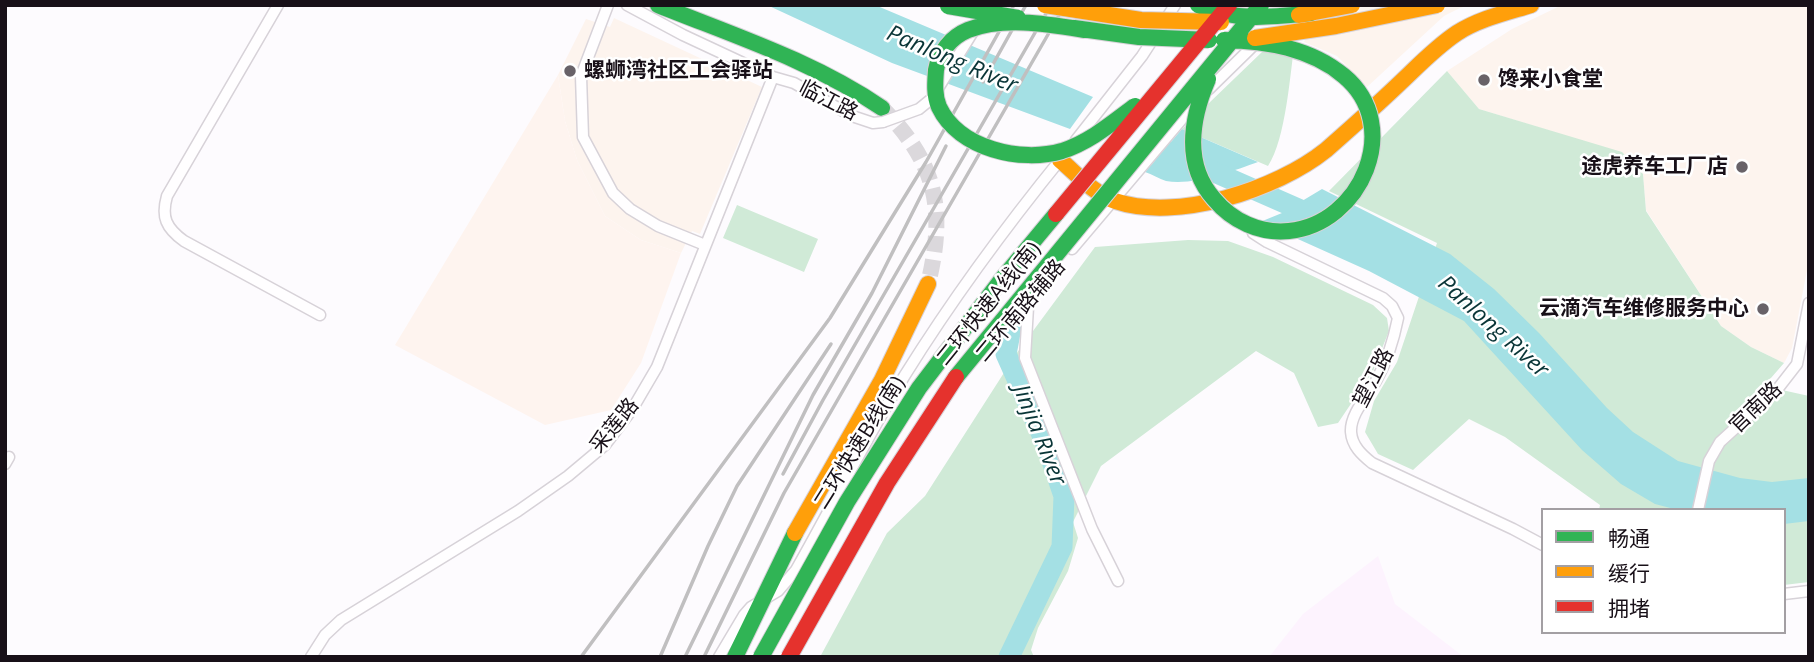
<!DOCTYPE html>
<html>
<head>
<meta charset="utf-8">
<style>
  body { margin:0 }
  #map { position:relative; width:1814px; height:662px; overflow:hidden; background:#fdfbfe; font-family:"Open Sans","Noto Sans SC",sans-serif }
  canvas { display:block }
  .frame { position:absolute; inset:0; border:7px solid #181018; pointer-events:none }
  .legend { position:absolute; left:1541px; top:508px; width:245px; height:126px; box-sizing:border-box; background:#fff; border:2px solid #a39fa3; margin:0; padding:9px 12px; list-style:none; font-size:21px; color:#181018 }
  .legend li { display:flex; align-items:center; gap:14px; height:35px }
  .legend b { width:35px; border:2px solid #a39fa3 }
</style>
</head>
<body>
<div id="map">
<canvas width="1814" height="662"></canvas>
<div class="frame"></div>
<ul class="legend">
<li><b style="height:9px;background:#30b455"></b>畅通</li>
<li><b style="height:9px;background:#ff9f0a"></b>缓行</li>
<li><b style="height:9px;background:#e5322d"></b>拥堵</li>
</ul>
</div>
<script>
const ctx = document.querySelector('canvas').getContext('2d');
ctx.lineJoin = 'round';
function fill(path, color) { ctx.fillStyle = color; ctx.fill(path, 'evenodd'); }
function stroke(path, color, width, dash) { ctx.strokeStyle = color; ctx.lineWidth = width; ctx.lineCap = dash ? 'butt' : 'round'; ctx.setLineDash(dash || []); ctx.stroke(path); }
function label(font, color, halo, rows, align = 'center') {
  ctx.font = font + ' "Open Sans","Noto Sans SC",sans-serif'; ctx.lineWidth = 5; ctx.setLineDash([]); ctx.textBaseline = 'middle'; ctx.strokeStyle = halo; ctx.fillStyle = color; for (const [text, x, y, turn = 0] of rows) {
    ctx.save(); ctx.translate(x, y); ctx.rotate((+turn || 0) * Math.PI / 180); ctx.textAlign = isNaN(turn) ? turn : align; if (halo) ctx.strokeText(text, 0, 0); ctx.fillText(text, 0, 0); ctx.restore();
  }
}
const commercial = new Path2D(`
  M1322,5H1471L1460,8L1444,16L1367,87L1337,56L1304,42Z
  M1562,5H1809V260L1792,348L1784,363L1751,347L1721,326L1646,210L1643,174L1622,153L1479,109L1447,71L1512,29Z
  M614,18L762,87L700,234L692,231L681,253L641,240L605,216L577,160L565,121L558,75L586,19L610,27Z`);
const built = new Path2D(`
  M1378,556L1395,604L1464,657H1269L1303,614Z`);
const education = new Path2D(`
  M558,75L565,121L577,160L605,216L641,240L681,253L641,363L611,410L545,425L395,345Z`);
const green = new Path2D(`
  M1295,40C1290,74 1286,139 1268,166L1182,129L1262,52Z
  M1447,71L1479,109L1622,152L1643,174L1646,211L1721,326L1751,347L1784,363L1764,386L1809,396V582L1784,585V510H1599L1600,505L1505,437L1469,419L1413,470L1378,454L1365,432L1374,401L1397,362L1437,243L1329,191Z
  M737,205L818,239L804,272L723,238Z
  M1188,240L1228,241L1273,257L1373,305L1387,318L1389,331L1373,371L1338,423L1318,427L1294,373L1256,351L1101,466L1073,522L1078,538L1068,571L1038,628L1031,650L1034,657H820L887,533L925,496L1016,354L1095,247Z`);
const water = new Path2D(`
  M767,5H875L1093,97L1070,129L892,63Z
  M1182,129L1258,162C1233,171 1193,186 1166,181C1159,179 1152,174 1145,172Z
  M1322,189L1450,254L1494,289L1539,333L1607,408L1633,432L1678,461L1740,478L1772,482L1809,478V521L1784,524V510H1678L1655,504L1621,484L1582,450L1464,321L1369,271L1260,222L1282,213Z`);
const river = new Path2D(`
  M1164,150L1319,218
  M1009,657L1062,547L1064,496L1047,446L1006,354L1011,328`);
const secondaryTunnel = new Path2D(`
  M882,108C937,163 946,210 928,284`);
const street = new Path2D(`
  M278,5L167,196C161,217 166,228 184,241L320,315
  M608,5L581,76L583,137L613,193L630,209L658,226L705,245
  M627,5L683,35L773,77L794,83L852,116L873,123L883,122
  M1209,89L1257,42
  M937,90L974,30
  M1076,140L1142,56L1175,5
  M1253,233L1267,242L1383,298L1392,306L1398,318C1394,338 1387,361 1377,379C1369,395 1350,413 1351,432C1352,446 1362,455 1372,463L1513,529L1543,545
  M1072,249L1193,106
  M1034,294L1028,307L1025,358L1092,529L1118,581
  M5,464L9,457
  M1698,510L1709,461L1720,442L1776,391L1797,364L1809,303
  M1784,594L1809,591
  M311,657L325,635L341,620L518,511L568,476L605,445L633,408L657,367L773,77
  M719,657L744,615L751,607L778,591L796,570C833,505 866,438 905,375C953,298 1007,225 1064,155`);
const fast = new Path2D(`
  M658,5C735,36 813,61 882,108
  M735,657L795,533`);
const slow = new Path2D(`
  M1060,160C1077,174 1094,194 1115,201C1177,222 1276,190 1326,150C1351,128 1377,105 1401,82C1419,65 1436,47 1457,33C1479,19 1505,13 1531,5
  M795,533L882,380L928,284`);
const rail = new Path2D(`
  M983,82L1026,5
  M783,474L823,400L1051,5
  M581,657L830,318L926,162L1014,5
  M660,657L708,546L737,486L831,344
  M685,657L813,395L872,293L946,146
  M704,657L784,493L1065,5`);
const streetBridge = new Path2D(`
  M883,122L919,109L930,100`);
const fastBridge = new Path2D(`
  M1198,5C1235,22 1272,17 1311,13
  M948,6L1018,18
  M1074,28L1139,37L1209,40
  M1085,30C1048,24 1004,16 968,30C951,37 939,52 936,70C935,83 934,95 939,107C959,149 1021,163 1062,151C1090,142 1112,123 1135,106
  M1208,79C1191,119 1183,164 1214,199C1232,221 1260,234 1289,231C1361,224 1404,126 1344,76C1311,48 1266,41 1224,40
  M956,377L1261,5
  M761,657L847,502L919,388L1002,279L1056,214`);
const slowBridge = new Path2D(`
  M1045,5L1141,20L1221,22
  M1299,15L1352,5
  M1255,38L1336,26L1437,5`);
const jamBridge = new Path2D(`
  M1056,214L1229,5
  M789,657L887,483L956,377`);
const markers = [
  [570,71,7,"#686268"],
  [1484,80,7,"#686268"],
  [1742,167,7,"#686268"],
  [1763,309,7,"#686268"]
];
const poiNames = [
  ["螺蛳湾社区工会驿站",584,71],
  ["馋来小食堂",1498,80],
  ["途虎养车工厂店",1728,167,"right"],
  ["云滴汽车维修服务中心",1749,309,"right"]
];
const streetNames = [
  ["临江路",828,101,27],
  ["二环快速A线(南)",989,304,-51],
  ["二环南路辅路",1021,311,-50],
  ["望江路",1374,378,-63],
  ["官南路",1756,408,-44],
  ["采莲路",615,426,-51],
  ["二环快速B线(南)",860,443,-58]
];
const waterNames = [
  ["Panlong River",952,60,23],
  ["Panlong River",1493,327,42],
  ["Jinjia River",1039,435,68]
];
fill(commercial, '#fdf4ee');
fill(built, '#fdf3fe');
fill(education, '#fef4ef');
fill(green, '#d0ead7');
fill(water, '#a4e0e4');
stroke(river, '#a4e0e4', 21);
stroke(secondaryTunnel, '#dbd8dc', 16, [16, 8]);
stroke(street, '#d7d2d8', 13);
stroke(fast, '#d7d2d8', 18);
stroke(slow, '#d7d2d8', 18);
stroke(street, '#fffeff', 10);
stroke(fast, '#30b455', 16);
stroke(slow, '#ff9f0a', 16);
stroke(rail, '#c0bfc0', 3.5);
stroke(streetBridge, '#d7d2d8', 13, []);
stroke(fastBridge, '#d7d2d8', 18, []);
stroke(slowBridge, '#d7d2d8', 18, []);
stroke(jamBridge, '#d7d2d8', 18, []);
stroke(streetBridge, '#fffeff', 10);
stroke(fastBridge, '#30b455', 16);
stroke(slowBridge, '#ff9f0a', 16);
stroke(jamBridge, '#e5322d', 16);
for (const [x, y, r, color] of markers) { const dot = new Path2D(); dot.arc(x, y, r, 0, 2 * Math.PI); ctx.fillStyle = color; ctx.fill(dot); stroke(dot, '#fff', 2.5); }
label('bold 21px', '#181018', '#fff', poiNames, 'left');
label('21px', '#181018', '#fff', streetNames);
label('italic 23px', '#093537', '#fff', waterNames);
</script>
</body>
</html>
